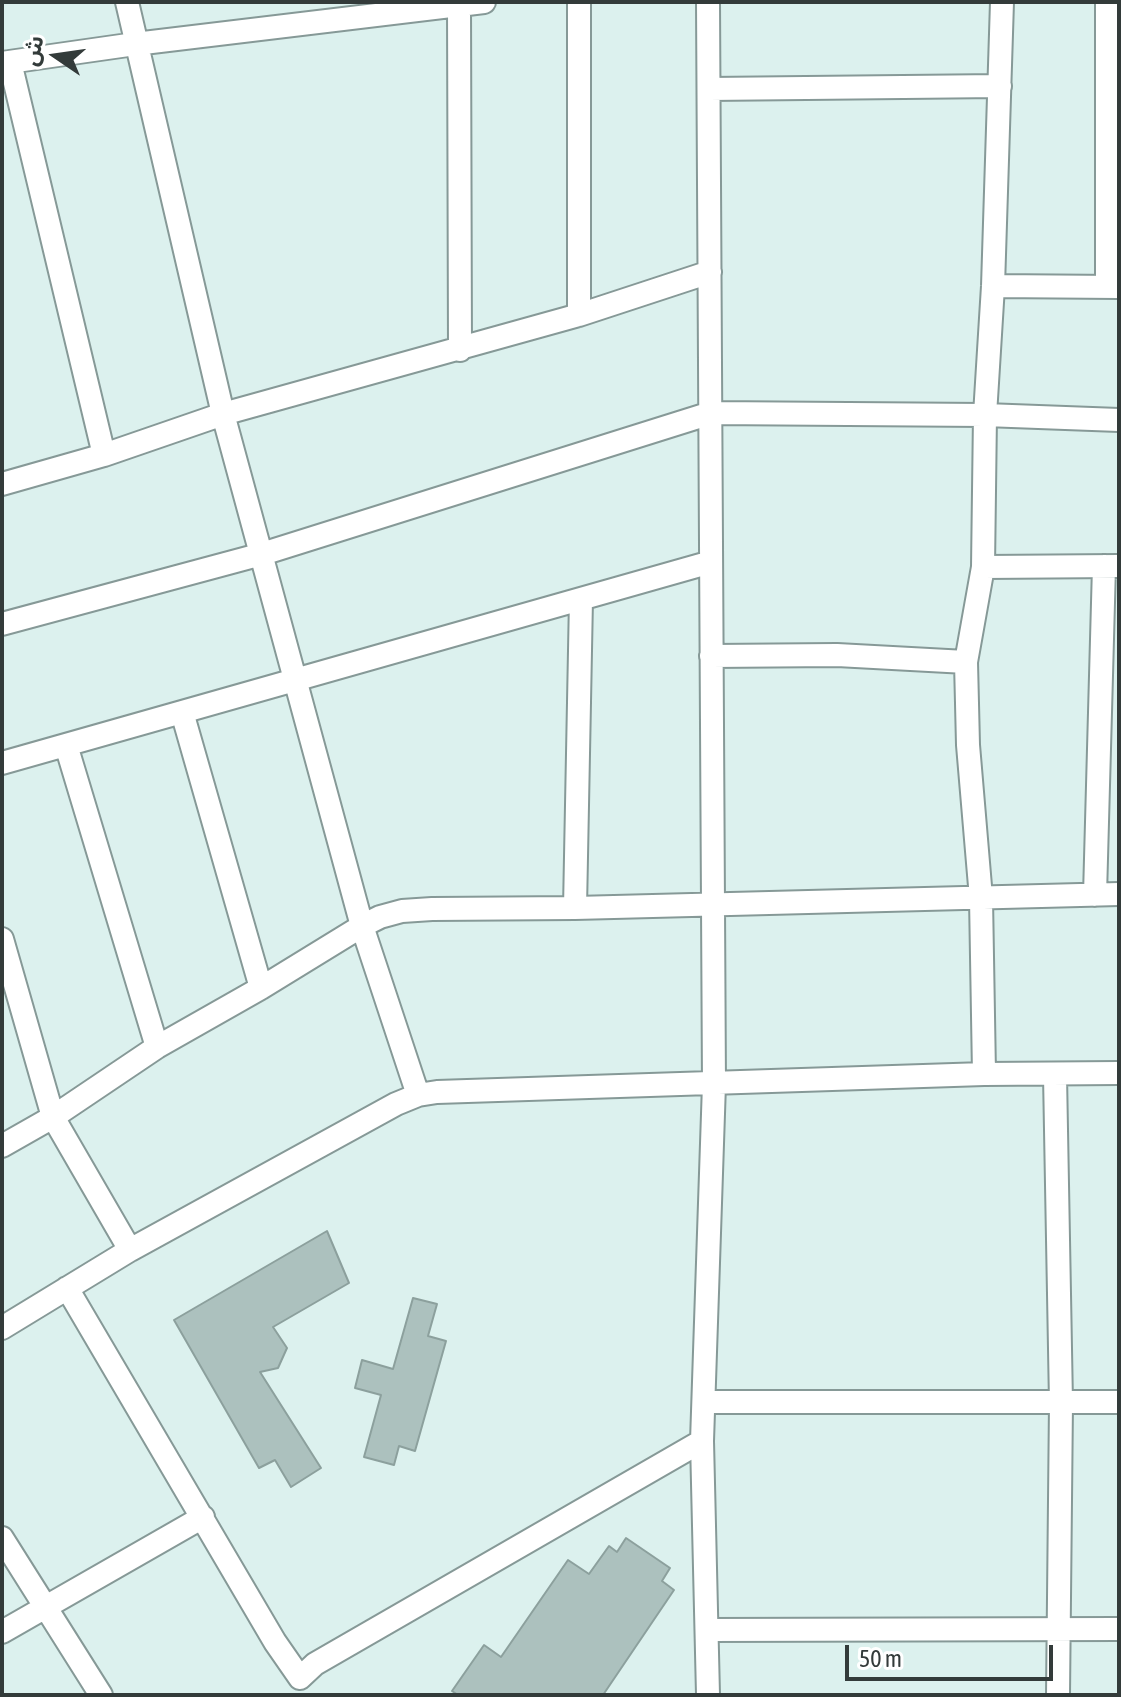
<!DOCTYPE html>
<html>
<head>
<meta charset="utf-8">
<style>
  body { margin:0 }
  #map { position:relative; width:1121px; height:1697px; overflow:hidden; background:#dcf1ee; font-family:"Asap Condensed","Noto Sans Arabic",sans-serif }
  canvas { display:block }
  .frame { position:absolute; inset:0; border:4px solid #333b3a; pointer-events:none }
  .north { position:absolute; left:16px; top:16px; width:80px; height:80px; -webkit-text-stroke:6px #fff; paint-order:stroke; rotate:283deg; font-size:22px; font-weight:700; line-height:32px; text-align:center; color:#333b3a }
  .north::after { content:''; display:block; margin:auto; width:28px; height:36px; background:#333b3a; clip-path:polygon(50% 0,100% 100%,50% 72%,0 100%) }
  .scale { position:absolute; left:845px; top:1645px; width:208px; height:36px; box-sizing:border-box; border:4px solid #333b3a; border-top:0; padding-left:10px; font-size:24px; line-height:28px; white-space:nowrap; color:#333b3a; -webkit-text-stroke:6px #fff; paint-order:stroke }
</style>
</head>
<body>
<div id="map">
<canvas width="1121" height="1697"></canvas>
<div class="frame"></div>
<div class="north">ش</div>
<div class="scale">50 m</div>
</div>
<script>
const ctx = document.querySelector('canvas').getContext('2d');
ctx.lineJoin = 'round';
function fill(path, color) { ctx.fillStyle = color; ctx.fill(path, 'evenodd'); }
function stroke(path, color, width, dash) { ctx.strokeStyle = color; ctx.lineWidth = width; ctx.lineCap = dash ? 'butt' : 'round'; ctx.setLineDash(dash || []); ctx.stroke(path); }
const building = new Path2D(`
  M327,1231L349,1283L273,1327L287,1348L278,1368L260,1372L321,1468L291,1487L275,1460L259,1468L174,1320Z
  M413,1298L437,1304L428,1336L446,1341L415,1451L399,1446L394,1465L364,1457L381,1395L355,1388L362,1360L393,1369Z
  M626,1538L670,1568L662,1581L674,1590L603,1695H458L452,1691L484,1645L501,1657L568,1560L589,1574L609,1546L617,1552Z`);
const street = new Path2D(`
  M127,2L223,414L362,926L418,1095
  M459,5L460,350
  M10,62L104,455
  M2,63L135,44L484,2
  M709,89L1000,86
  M993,286L1119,287
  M1107,286V2
  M579,315V2
  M2,484L104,455L223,414L579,315L710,272
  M983,567L1119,566
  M2,624L262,554L711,413L985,415L1119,420
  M711,656L837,655L966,662
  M182,712L261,988
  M66,745L157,1047
  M2,763L711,562
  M1095,895L1104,566
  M575,908L581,599
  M2,939L53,1117L130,1250
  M984,1074L981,898L968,745L966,662L983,567L985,415L993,286L1002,2
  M1055,1075L1061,1403L1058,1695
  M2,1146L53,1117L157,1047L261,988L362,926L380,917L402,911L432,909L575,908L1119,894
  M67,1288L275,1642L300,1678L315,1664L702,1441
  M2,1328L130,1250L396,1104L418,1095L437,1092L984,1074L1119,1073
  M705,1402H1119
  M2,1538L101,1695
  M707,1630L1119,1629
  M2,1632L203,1517
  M708,1695L702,1441L714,1084L708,2`);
fill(building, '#acc1be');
stroke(building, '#8ca09d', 2);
stroke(street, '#869997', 26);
stroke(street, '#fff', 22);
</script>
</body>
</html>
